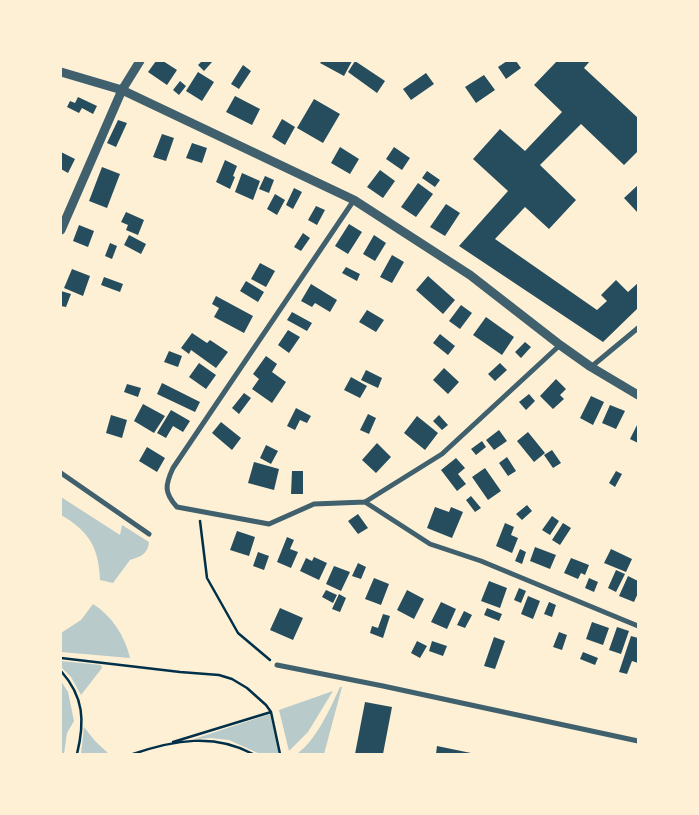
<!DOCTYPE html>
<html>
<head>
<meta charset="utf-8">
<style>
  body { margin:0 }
  #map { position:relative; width:699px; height:815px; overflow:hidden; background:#fdf0d5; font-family:"Alegreya Sans",sans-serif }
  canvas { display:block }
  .frame { position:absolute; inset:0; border:62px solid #fdf0d5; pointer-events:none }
</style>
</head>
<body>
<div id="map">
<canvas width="699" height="815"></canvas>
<div class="frame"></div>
</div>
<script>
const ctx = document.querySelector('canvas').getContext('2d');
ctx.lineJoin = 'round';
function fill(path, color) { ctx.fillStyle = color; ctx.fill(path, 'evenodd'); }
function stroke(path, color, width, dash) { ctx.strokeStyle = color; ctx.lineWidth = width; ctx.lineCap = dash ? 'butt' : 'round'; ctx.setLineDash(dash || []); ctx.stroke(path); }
const green = new Path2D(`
  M61,497L120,535L122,525L149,542C148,554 140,557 130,560L113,583L100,580C99,548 89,531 61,515Z
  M93,604C112,616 125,636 130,658L61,652V633L81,620Z
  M61,661L101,665L102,668L81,695L71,677L61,667Z
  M61,681L68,692L74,721L67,733L64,754H61Z
  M340,687H342L324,754H297C317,739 330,709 340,687Z
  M333,691L308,732L289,751L279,710Z
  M270,714L279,754H260L229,740L211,738L194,739Z
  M84,727L95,741L109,754H81Z`);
const building = new Path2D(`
  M156,61H163L177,70L167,85L148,72Z
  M199,61H213L204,71L198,65L201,62Z
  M322,61H352L344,76L320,63Z
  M355,61L385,81L377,93L348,72Z
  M507,61H516L521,68L506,79L498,67Z
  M557,61H590L584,68L638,118V151L624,165L581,124L540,165L576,200L549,229L525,207L495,239L597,310L607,301L601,295L616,280L628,292L638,283V308L603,342L459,246L508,191L473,159L500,129L525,151L562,112L534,85Z
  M243,65L251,71L239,89L231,84Z
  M198,72L214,82L202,101L186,91Z
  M426,73L434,84L411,100L403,89Z
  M484,75L495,90L476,103L465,87Z
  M180,81L186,86L179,95L173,90Z
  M235,96L260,109L252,125L226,112Z
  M78,97L97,106L93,114L82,108L79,113L67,107L70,101L75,103Z
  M314,99L340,114L323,143L297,128Z
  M282,119L295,127L285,145L272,137Z
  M118,120L127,123L116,147L107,143Z
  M162,134L174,138L166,161L153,157Z
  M192,143L207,148L202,163L186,158Z
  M340,147L359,159L350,174L331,163Z
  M394,147L410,158L402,170L386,159Z
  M61,152L75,159L68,173L61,169Z
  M225,160L237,166L233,176L235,177L230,189L216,182Z
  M102,167L120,174L107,208L89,201Z
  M380,170L395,181L383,198L367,187Z
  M427,171L440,180L435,187L422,178Z
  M242,173L260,181L253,200L235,192Z
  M265,176L274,180L269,193L259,189Z
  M418,183L433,194L416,217L401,207Z
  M638,185V213L624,198Z
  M294,188L302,192L293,209L286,205Z
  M275,194L285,200L277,215L267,209Z
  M446,204L460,213L445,236L430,227Z
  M316,206L325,210L317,225L308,220Z
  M126,212L144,220L138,235L126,230L128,225L121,222Z
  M349,224L362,232L348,254L335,246Z
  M79,225L94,231L88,247L73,241Z
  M303,233L310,238L301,251L294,247Z
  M129,235L146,244L141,254L124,245Z
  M374,235L386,243L375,261L363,254Z
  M110,243L117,246L112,259L105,256Z
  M392,255L404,262L392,283L380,277Z
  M260,263L275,271L266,287L251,279Z
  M346,267L360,274L357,281L342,273Z
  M72,269L90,276L83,296L64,288Z
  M428,276L455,300L443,314L416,290Z
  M104,277L123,284L120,292L101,285Z
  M246,281L264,292L258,302L240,291Z
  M311,284L337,300L330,312L315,303L312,307L301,301Z
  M61,291L71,294L66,307L61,306Z
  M216,296L253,316L244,333L214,317L219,308L212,304Z
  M461,305L472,313L460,329L449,321Z
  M367,310L384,320L376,332L359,322Z
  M292,312L312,323L307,331L287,320Z
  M486,317L514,337L502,355L473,335Z
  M288,330L300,337L289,353L278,345Z
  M192,333L207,343L210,340L228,352L216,368L191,350L189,354L181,348Z
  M440,334L455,346L448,355L433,343Z
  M525,342L531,347L521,358L515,352Z
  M169,351L182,356L178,367L164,362Z
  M266,356L277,364L272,372L286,382L272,403L252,389L259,379L253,374Z
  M199,363L216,375L206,389L189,377Z
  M500,363L507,370L495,381L488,374Z
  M444,368L459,382L448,394L433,380Z
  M366,370L382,378L378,388L361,380Z
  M351,377L367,386L360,398L344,390Z
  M556,379L566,389L560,395L564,399L553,409L540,396Z
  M162,383L200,402L195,412L157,394Z
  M127,384L141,388L138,397L124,392Z
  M244,393L251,398L239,414L232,408Z
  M529,394L535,401L526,410L519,402Z
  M591,396L604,402L593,425L580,418Z
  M143,404L165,416L154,433L134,421Z
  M610,405L625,411L616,429L602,423Z
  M296,408L311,416L307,423L300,420L295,430L287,426Z
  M171,410L190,421L183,432L173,426L166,438L157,433Z
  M368,414L376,418L369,434L360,430Z
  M111,415L127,420L122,438L106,433Z
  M439,415L448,425L442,430L433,421Z
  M417,416L438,433L425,450L404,433Z
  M221,422L241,438L232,450L212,433Z
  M638,423V443L630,439Z
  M499,430L507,441L494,450L486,440Z
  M528,432L545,453L534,462L517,441Z
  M482,441L486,447L476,455L471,449Z
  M377,443L391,457L376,473L362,460Z
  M266,445L278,451L271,464L260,458Z
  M147,447L165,458L157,472L139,461Z
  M552,450L561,463L553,468L544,455Z
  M507,457L516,471L508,476L499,463Z
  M456,458L465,468L458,474L466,484L457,491L441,470Z
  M254,462L279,469L274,490L248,483Z
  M485,468L501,491L488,500L472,477Z
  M292,471H303V494H291Z
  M616,471L622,474L615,487L609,483Z
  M471,496L481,508L475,512L466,500Z
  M527,505L532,511L522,520L516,514Z
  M435,507L449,512L451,507L463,512L452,538L427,528Z
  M358,514L368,528L358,534L348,521Z
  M552,516L559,521L550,535L542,530Z
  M505,523L514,527L511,535L518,538L512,553L496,546Z
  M563,523L571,528L560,545L552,540Z
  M237,531L255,537L249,556L230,550Z
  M287,537L294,540L290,549L298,552L291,568L277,562Z
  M535,547L556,555L550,569L530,561Z
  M520,549L526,552L522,564L515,561Z
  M611,549L632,559L626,572L604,563Z
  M258,552L269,556L264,570L253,566Z
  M314,557L327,563L319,580L300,571L306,558L312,561Z
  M571,558L589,565L585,575L581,573L578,579L564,573Z
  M358,563L366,567L361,579L352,576Z
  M334,566L350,572L341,591L326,584Z
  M616,570L625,574L616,592L608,588Z
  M628,576L638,581V593L634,602L619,596Z
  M374,578L389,584L381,605L365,599Z
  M589,578L598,582L594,592L585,588Z
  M489,581L507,588L500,608L481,601Z
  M519,588L526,591L521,603L514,600Z
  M326,590L337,595L333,603L322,597Z
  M407,590L424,599L414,619L397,610Z
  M339,594L346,598L340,612L332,609Z
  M528,596L540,601L533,619L521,614Z
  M441,602L456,609L447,629L431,622Z
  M549,602L556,605L552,617L544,614Z
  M280,608L303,618L293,640L270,630Z
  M487,608L502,614L499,621L484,615Z
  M464,611L472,615L465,628L457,625Z
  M383,614L390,616L383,638L370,633L372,626L378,628Z
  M592,622L609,628L603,645L586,639Z
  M617,627L629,631L621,654L609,650Z
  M559,632L567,635L562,650L553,647Z
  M631,636L638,638V663L632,661L627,674L619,672Z
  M494,637L505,641L495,669L484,666Z
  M417,641L427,646L420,658L411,653Z
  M432,641L447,646L443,656L429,651Z
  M583,652L598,658L595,665L580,659Z
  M365,702L392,707L383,754H355Z
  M437,746L471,753V754H436Z`);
const path = new Path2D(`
  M200,521L207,578L238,633L270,660
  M61,658L180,672L219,675L232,679L247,688L266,705L271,712L280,754
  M61,671C84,697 85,721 77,754
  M173,742L271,712
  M133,754C174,740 214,733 253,754`);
const minor = new Path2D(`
  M354,200L173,468C165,485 164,493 177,507L269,524L314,504L365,502L442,454L560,345
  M591,367L638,328
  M61,473L149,534
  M365,502L430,544L481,561L638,626
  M277,665L383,686L638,741`);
const tertiary = new Path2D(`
  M61,72L122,90L354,200L470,275L560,345L591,367L638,395
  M61,230L122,90L140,61`);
fill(green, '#b9caca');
fill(building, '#264d5e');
stroke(path, '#003049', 2.5);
stroke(minor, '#3f606c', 5);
stroke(tertiary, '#3f606c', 9);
</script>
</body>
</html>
